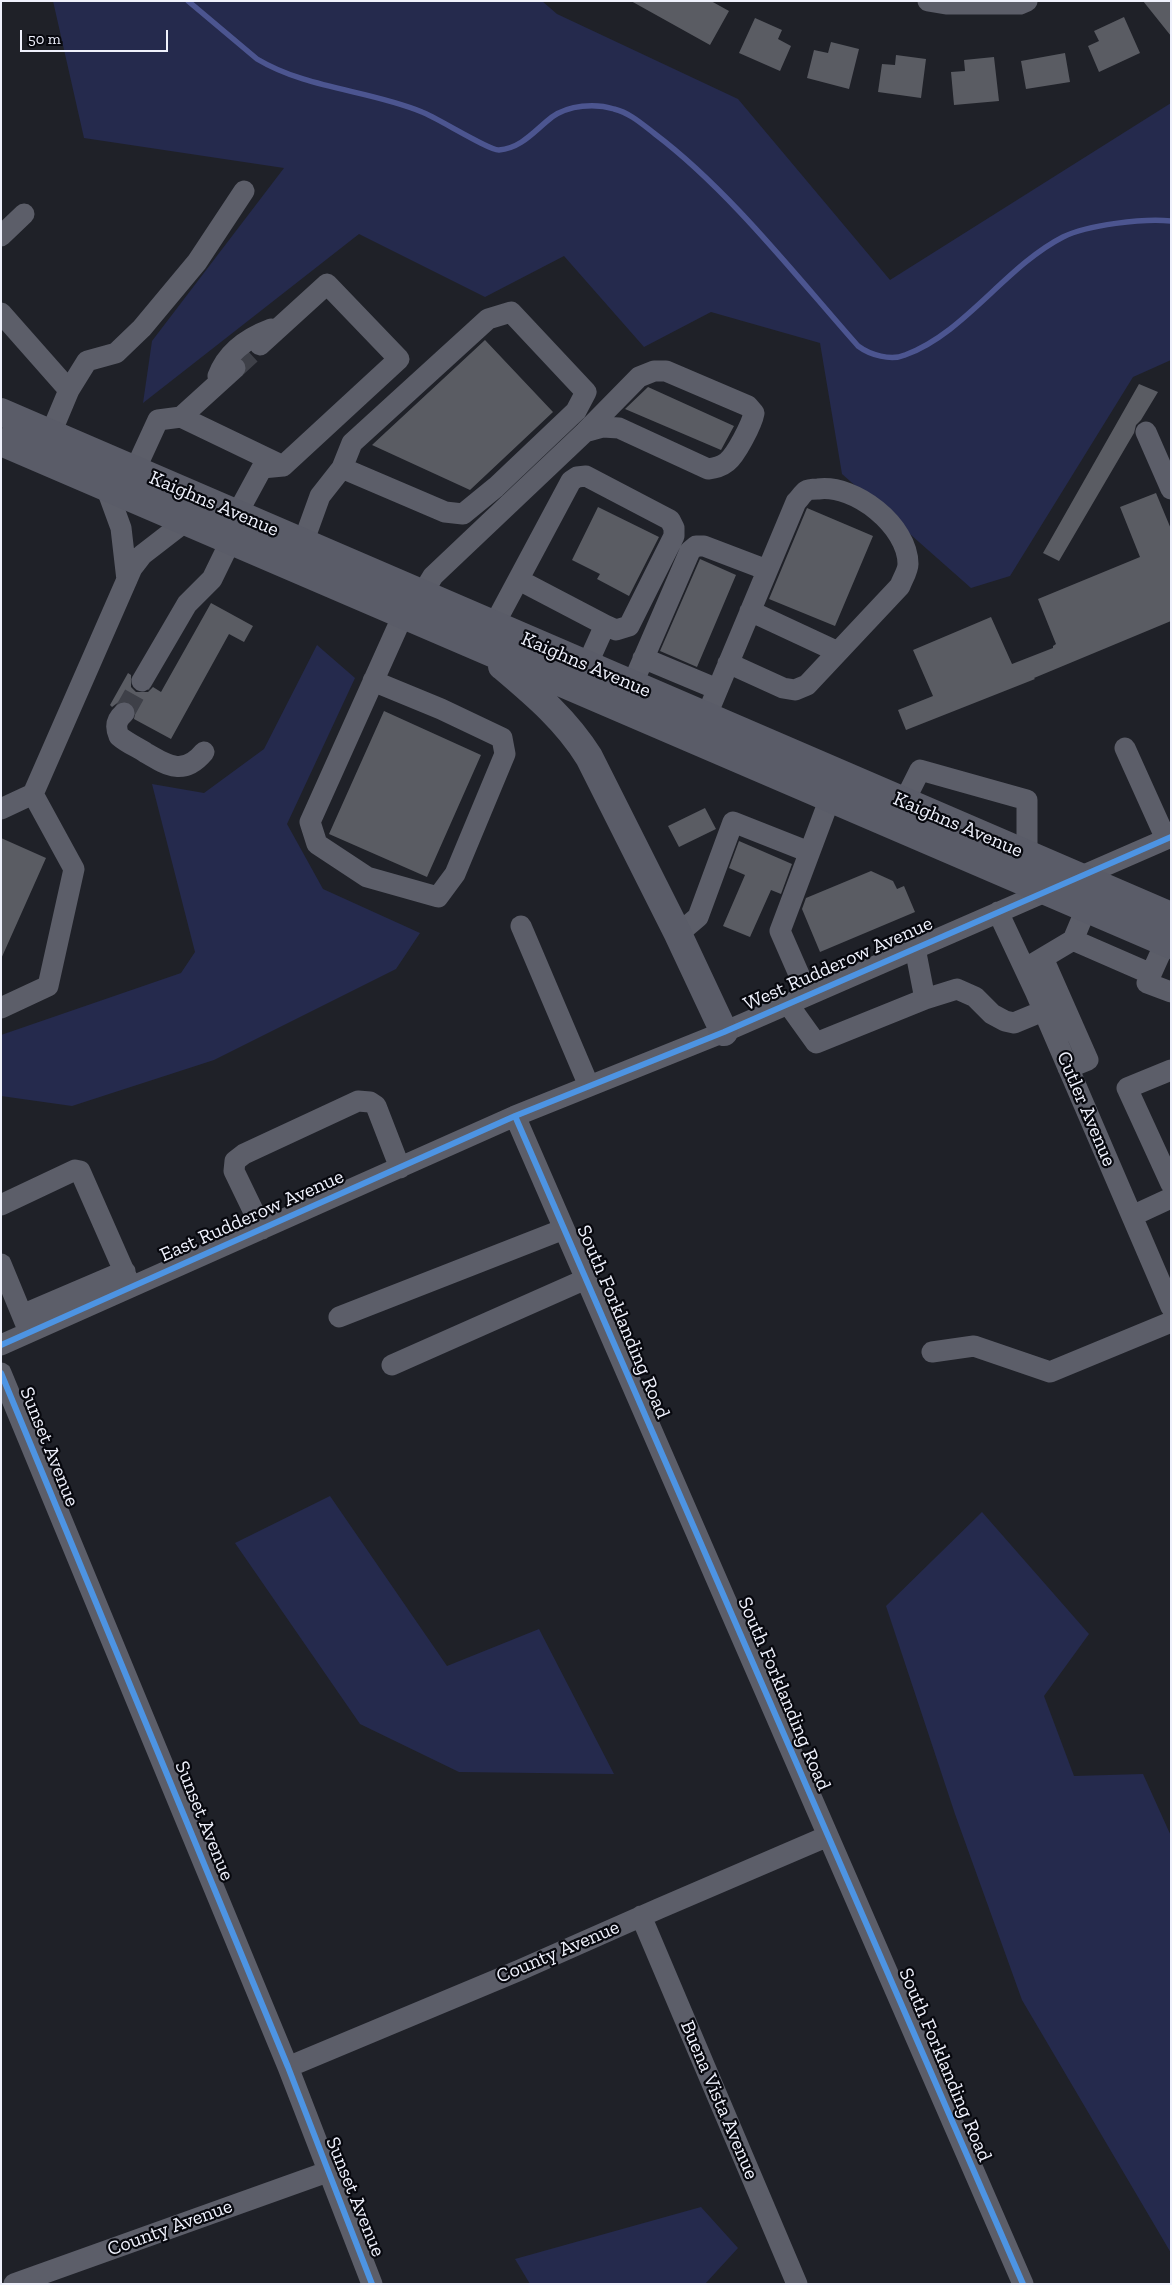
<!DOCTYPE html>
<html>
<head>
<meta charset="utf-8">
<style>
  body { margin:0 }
  #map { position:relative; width:1172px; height:2285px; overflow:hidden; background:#1f2128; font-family:"Zilla Slab",serif }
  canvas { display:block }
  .frame { position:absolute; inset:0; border:2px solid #eff1fc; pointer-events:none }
  .scale { position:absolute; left:20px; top:30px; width:148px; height:22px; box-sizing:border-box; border:2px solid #eff1fc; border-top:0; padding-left:6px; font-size:15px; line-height:18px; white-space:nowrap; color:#eff1fc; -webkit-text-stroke:4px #07080e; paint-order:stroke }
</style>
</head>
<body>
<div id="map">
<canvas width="1172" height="2285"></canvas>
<div class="frame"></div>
<div class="scale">50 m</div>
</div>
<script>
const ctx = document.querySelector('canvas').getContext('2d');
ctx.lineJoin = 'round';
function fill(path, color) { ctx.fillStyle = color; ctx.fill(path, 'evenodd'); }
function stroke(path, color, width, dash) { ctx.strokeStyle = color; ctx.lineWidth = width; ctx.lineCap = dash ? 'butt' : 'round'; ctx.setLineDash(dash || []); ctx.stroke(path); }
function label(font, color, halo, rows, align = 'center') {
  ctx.font = font + ' "Zilla Slab",serif'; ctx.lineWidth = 4.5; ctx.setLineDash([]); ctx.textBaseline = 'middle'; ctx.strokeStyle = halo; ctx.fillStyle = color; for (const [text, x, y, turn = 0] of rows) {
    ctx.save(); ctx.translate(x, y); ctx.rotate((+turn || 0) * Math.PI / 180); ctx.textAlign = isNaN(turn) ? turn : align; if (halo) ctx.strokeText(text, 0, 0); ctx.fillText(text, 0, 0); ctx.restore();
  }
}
const green = new Path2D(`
  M53,1H542L557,14L738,99L890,280L1171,103V360L1133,377L1010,576L971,588L842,474L820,343L711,312L644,347L564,256L485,297L359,234L143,403L152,341L284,168L84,138Z
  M317,645L355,678L287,824L323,889L420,933L396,969L214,1060L72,1106L1,1096V1035L181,973L195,952L152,784L204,793L264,749Z
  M330,1496L447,1666L539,1629L614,1774L459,1772L360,1724L235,1543Z
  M982,1512L1089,1634L1044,1696L1074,1776L1143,1774L1171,1836V2253L1022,2000L955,1814L886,1606Z
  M701,2207L738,2248L705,2284H530L515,2259Z`);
const stream = new Path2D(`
  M188,1L257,59C307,89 369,90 422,112C436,117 490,151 499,150C522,148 535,130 552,117C569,105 595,103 614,109C630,113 642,124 655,134C729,190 796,276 858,346C870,355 891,361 905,355C964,334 1006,266 1063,237C1087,225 1144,218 1171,221`);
const building = new Path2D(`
  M631,1H711L729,11L710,45Z
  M1143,1H1171V36Z
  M1124,17L1140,53L1099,72L1088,46L1099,41L1094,31Z
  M755,18L782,30L778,39L791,46L780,71L739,53Z
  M831,42L859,49L849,89L807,78L814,50L828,53Z
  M1065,53L1070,82L1026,89L1021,61Z
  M896,55L926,59L921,98L878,92L882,64L895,65Z
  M994,57L999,101L954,105L951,72L965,71L964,60Z
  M485,340L553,412L470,490L372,445Z
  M1139,384L1158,392L1141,420L1136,425L1134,433L1059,561L1043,553Z
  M648,387L734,426L721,450L625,409Z
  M1156,493L1171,529V621L1034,678L1035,679L906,730L898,710L933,696L913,650L991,617L1012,664L1053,648V646L1056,644L1038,599L1140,557L1120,507Z
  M598,507L659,537L629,596L597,579L600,574L572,560Z
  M807,508L873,536L835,626L769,599Z
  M700,559L736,575L697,667L660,651Z
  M211,603L253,626L244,642L229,634L171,739L134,719L136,709L128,701H120L112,707L110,705L128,673L131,675V687L136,692H148L153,687L161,692Z
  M384,711L481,755L427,877L329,834Z
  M705,808L716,829L679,847L668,826Z
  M1,838L46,858L1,959Z
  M739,841L792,864L781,894L771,890L750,937L723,926L745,875L729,868Z
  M871,871L893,881L897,889L904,886L915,912L820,952L802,909L806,898Z`);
const minorTunnel = new Path2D(`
  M235,368L260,345
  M124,713L142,681`);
const minor = new Path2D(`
  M928,1L946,4H1020L1027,1
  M1,236L24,214
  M1,313L69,390
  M218,376C227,352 247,338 271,329
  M181,417L283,466
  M1146,432L1171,489
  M51,433L69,390L87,361L116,353L142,328L197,262L244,191
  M135,470L158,420L181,417L235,368
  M106,487L121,528L127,580
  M237,514L262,468L283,466L399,359L327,284L260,345
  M303,543L320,496L342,468L352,443L488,319L511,312L586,392L576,411L496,487L463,514L445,512L342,468
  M519,580L605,625
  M422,594L433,576L585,432L639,377L654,371H666L748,406L754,413C752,424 736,455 727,462C721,467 715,468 708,469L619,428L603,427L585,432
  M750,611L838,652
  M494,625L571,481L577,477L586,476L670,520L674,528V536L629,626L616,630L605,625L587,665
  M643,658L717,689
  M142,681L187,604L212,579L231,540
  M373,681L441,709L502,738L505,754L455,874L438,897L367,877L317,844L310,822L403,615
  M632,685L690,551L696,546H704L767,570
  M124,713C116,720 115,727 119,736C127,743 137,747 146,753C168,766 184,776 204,752
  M706,717L796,502C799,499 803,493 806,491C809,489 815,489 818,489C855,484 908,526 908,564C908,571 902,580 900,586L807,685L795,690L783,688L728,663
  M1125,748L1166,839
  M904,802L920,770L1027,800V855
  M1,809L33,794L132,568L142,555L186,521
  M998,912L1036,993L1171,1307
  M521,926L589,1086
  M678,934L698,917L733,822L809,852
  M1073,940L1151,974
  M1165,943L1147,983L1171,992
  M1043,958L1088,1060L1068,1068
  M1031,965L1073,940L1086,909
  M808,995L780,931L830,798
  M925,999L957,989L975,997L992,1014L1005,1021L1014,1023L1043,1011
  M788,1004L816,1043L925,999L915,948
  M1,1008L48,986L74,869L33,794
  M1171,1070L1127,1088L1171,1184
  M515,1116L1023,2284
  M1,1205L75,1170L80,1171L131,1287
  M1132,1216L1171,1198
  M262,1229L234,1171L235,1161L244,1154L358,1101L370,1102L376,1106L400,1168
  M1,1264L27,1327
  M22,1315L125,1271
  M339,1317L564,1229
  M1,1345L515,1116L724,1032L1171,837
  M932,1352L974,1346L1050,1372L1171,1322
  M392,1365L586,1279
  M1,1373L288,2067L372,2284
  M641,1916L797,2284
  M288,2067L520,1970L658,1909L828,1836
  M14,2284L327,2172`);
const highway = new Path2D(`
  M1,412L1171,916
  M1,442L1171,945
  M502,666C535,694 566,720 589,757L678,934L724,1032`);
const cycleway = new Path2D(`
  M515,1116L1023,2284
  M1,1345L515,1116L724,1032L1171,837
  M1,1373L288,2067L372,2284`);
const streetNames = [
  ["Kaighns Avenue",214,504,23],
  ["Kaighns Avenue",586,665,23],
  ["Kaighns Avenue",958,825,23],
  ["West Rudderow Avenue",838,964,-24],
  ["Cutler Avenue",1086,1109,67],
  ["East Rudderow Avenue",252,1216,-24],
  ["South Forklanding Road",623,1322,67],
  ["Sunset Avenue",49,1447,68],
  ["South Forklanding Road",784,1694,67],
  ["Sunset Avenue",204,1821,68],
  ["County Avenue",558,1952,-23],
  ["South Forklanding Road",945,2065,67],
  ["Buena Vista Avenue",719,2100,67],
  ["Sunset Avenue",355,2197,68],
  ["County Avenue",170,2228,-20]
];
fill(green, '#252a4d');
stroke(stream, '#4c5590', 5.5);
fill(building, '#5a5c63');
stroke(minorTunnel, '#3e4048', 21, [21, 11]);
stroke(minor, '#5c5e69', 21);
stroke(highway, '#5a5c68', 28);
stroke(cycleway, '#4d94e3', 6);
label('20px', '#eff1fc', '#07080e', streetNames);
</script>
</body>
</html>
